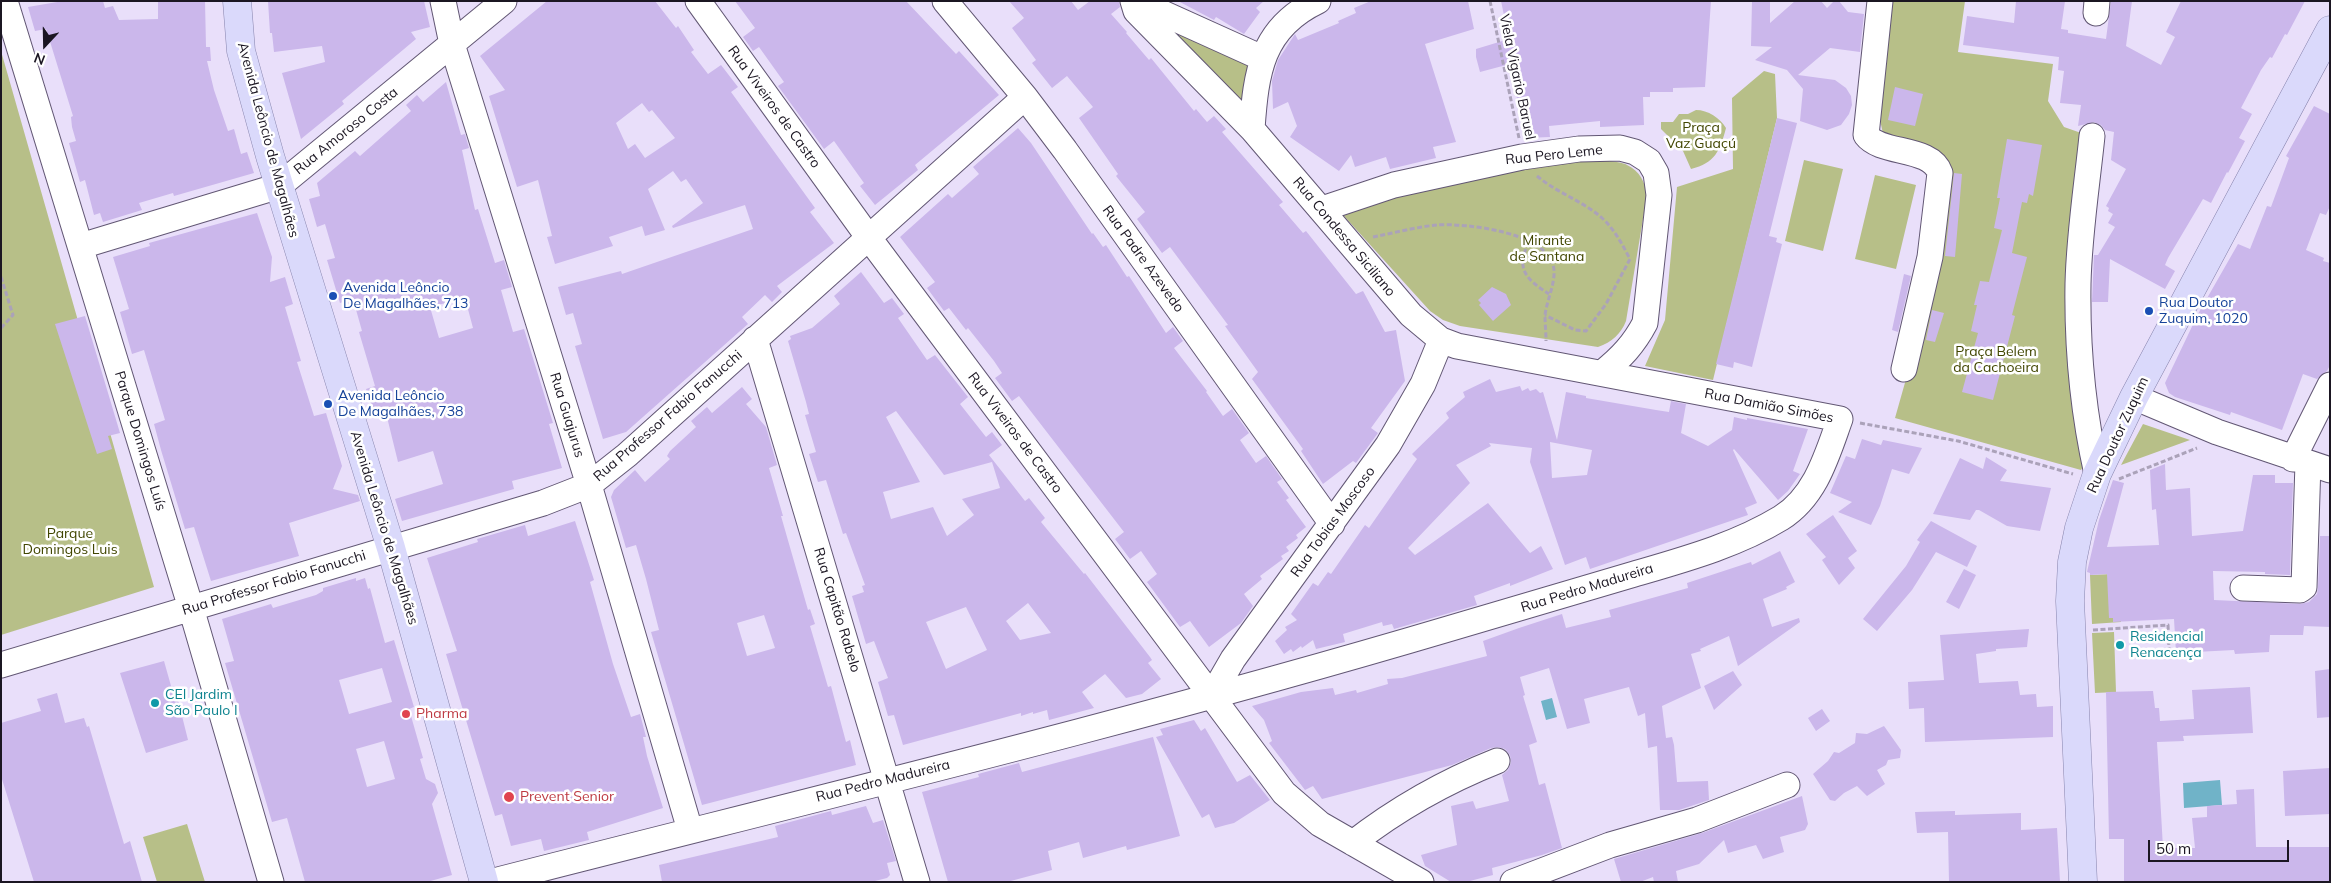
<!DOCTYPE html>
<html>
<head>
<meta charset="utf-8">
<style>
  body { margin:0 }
  #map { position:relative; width:2331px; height:883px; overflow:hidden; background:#e9dffa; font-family:Mulish,sans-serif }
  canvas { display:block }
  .frame { position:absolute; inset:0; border:2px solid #1b1622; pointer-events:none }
  .north { position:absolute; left:20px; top:20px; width:50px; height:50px; -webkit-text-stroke:4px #fff; paint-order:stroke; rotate:201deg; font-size:14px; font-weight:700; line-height:20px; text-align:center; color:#1b1622 }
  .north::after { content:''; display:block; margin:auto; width:18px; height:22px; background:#1b1622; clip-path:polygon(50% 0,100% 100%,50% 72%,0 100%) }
  .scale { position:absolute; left:2148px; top:840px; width:141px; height:22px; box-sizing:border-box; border:2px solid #1b1622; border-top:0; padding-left:6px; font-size:15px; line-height:18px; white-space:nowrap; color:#1b1622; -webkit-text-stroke:4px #fff; paint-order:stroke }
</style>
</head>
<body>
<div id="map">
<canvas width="2331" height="883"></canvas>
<div class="frame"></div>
<div class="north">N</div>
<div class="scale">50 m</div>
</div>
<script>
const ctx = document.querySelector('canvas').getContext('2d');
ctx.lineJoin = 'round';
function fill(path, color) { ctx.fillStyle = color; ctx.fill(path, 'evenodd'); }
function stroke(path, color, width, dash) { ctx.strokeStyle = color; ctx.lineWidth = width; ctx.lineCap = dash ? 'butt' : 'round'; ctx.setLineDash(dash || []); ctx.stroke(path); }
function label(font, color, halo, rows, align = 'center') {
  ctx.font = font + ' Mulish,sans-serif'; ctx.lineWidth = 5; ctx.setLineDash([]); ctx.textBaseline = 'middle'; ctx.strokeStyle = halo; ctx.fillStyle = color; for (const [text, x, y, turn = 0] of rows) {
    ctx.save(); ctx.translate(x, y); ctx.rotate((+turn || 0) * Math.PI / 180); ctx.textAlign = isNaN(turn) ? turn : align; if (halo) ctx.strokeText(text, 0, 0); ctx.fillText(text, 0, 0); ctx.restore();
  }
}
const green = new Path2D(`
  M1890,1H1965L1958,52L2053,64L2048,101L2064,127L2084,134L2086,462L2081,470L1895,418L1936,273L1946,160L1884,138L1878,111Z
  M1157,17L1254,68L1248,116Z
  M1,51L154,587L1,635Z
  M1764,71L1775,74L1777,118L1713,380L1645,366L1665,320L1677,187L1733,169L1732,98Z
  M1696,110C1708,110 1720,118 1726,128C1720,151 1715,163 1691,169L1683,151L1661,129V122H1673L1679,114H1688Z
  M1523,160C1544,161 1612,157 1627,165C1640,171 1645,182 1647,195L1626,321C1621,334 1612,342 1598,347L1460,326L1443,320L1430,311L1344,216L1342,209Z
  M1804,160L1843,169L1823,251L1785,241Z
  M1875,175L1916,185L1896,269L1855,259Z
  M2143,424L2190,440L2121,465Z
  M2113,574L2109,618L2121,617V622L2092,624L2090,575Z
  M2114,632L2116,692L2095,693L2092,633Z
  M187,824L205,882H157L143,837Z`);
const water = new Path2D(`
  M1552,698L1557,717L1546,720L1541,701Z
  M2220,780L2222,805L2184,808L2183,783Z`);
const building = new Path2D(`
  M63,1H103L105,8L113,6L119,20L158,19V1H205L206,47H210L211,61H207L214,90L228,131L234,129L241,154L247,152L254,173L174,196L173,193L139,203L142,210L103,222L100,213L94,215L85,180L80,182L69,143L76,141L72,127L71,117L73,116L52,48L46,29L35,31L28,7Z
  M268,1H424L430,27L411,32L416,39L342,101L344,104L301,139L282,73L325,62L322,46L274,52L272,33H270Z
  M547,1H655L676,28L678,26L694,50L691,52L708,74L721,65L738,87L731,92L815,208L810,212L834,243L777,286L782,292L772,302L765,295L742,317L748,324L626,432L603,439L575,346L582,344L573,313L566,315L558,287L621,271L622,274L753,229L745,205L673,228L672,226L703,203L686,179L681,182L673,171L648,189L665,230L645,236L642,226L609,237L613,246L555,264L547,237L552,236L538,180L517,187L489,96L505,90L480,56ZM642,103L649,112L652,110L675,138L645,158L635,144L628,149L616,123Z
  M735,1H906L956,54L959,51L999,95L915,165L918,170L875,205L860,186L864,183L834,141L824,149L778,86L784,82L759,47L753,51L743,37L755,28Z
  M1009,1H1071L1078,10L1090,1H1119L1120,7L1111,14L1127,32L1126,33L1149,60L1151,58L1194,111L1196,109L1207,122L1214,116L1226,129L1222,132L1283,202L1279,205L1303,233L1306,231L1356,294L1363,291L1385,332L1396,330L1405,381L1371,428L1378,433L1356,463L1353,461L1323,484L1301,451L1303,449L1252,379L1258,372L1225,326L1228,325L1170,247L1162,253L1137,219L1145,212L1116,176L1118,174L1079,118L1093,107L1067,76L1052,88L1032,63L1036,60L1012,28L1024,18Z
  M1178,1H1264L1256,8L1260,12L1244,34L1216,17L1214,20Z
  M1371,1H1468L1474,29L1425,44L1456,142L1433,147L1436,158L1390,169L1386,157L1355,167L1351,155L1339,171L1290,137L1297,126L1288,102L1273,109L1272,81L1278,60L1295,34L1298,40L1339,23L1338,21L1356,13L1354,8Z
  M1501,1H1711L1705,87L1673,88V92H1650V97H1643L1644,125L1600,127V121L1549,126L1550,137L1525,138L1510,64L1480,72L1476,57V49L1509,39Z
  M1752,1H1770V23L1795,1H1821L1827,8L1834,1H1839L1848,12L1864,14L1860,52L1830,48L1798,75L1835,80L1846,88L1851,96L1852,105L1849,114L1841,125L1827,130L1800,121L1803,89L1787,70L1755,60L1772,47L1751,46Z
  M2016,1H2065L2061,29L2068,30V33L2106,39L2111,1H2132L2126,46L2161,65L2175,37L2166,32L2181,1H2305L2287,35L2285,34L2272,58L2270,57L2261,70L2241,108L2252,114L2239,138L2245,141L2228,173L2227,172L2211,203L2203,199L2168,258L2165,265L2175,271L2165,289L2110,259L2108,302H2092L2094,255H2098L2115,227L2108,223L2113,214L2108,211L2109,208L2106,206L2126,169L2111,160L2114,132L2105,130L2101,125L2094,122L2078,126L2081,105L2060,103L2064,71L2058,70L2059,57L1963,45L1967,16L2014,23Z
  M446,82L461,135L465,134L469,148L462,150L475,210L478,209L495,263L504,260L512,287L501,290L513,332L524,329L553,423L549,424L562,468L512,481L514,489L402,521L395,499L443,484L433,451L398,462L386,413L375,416L366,389L375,386L359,332L362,331L353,299L340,303L327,260L335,258L325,224L317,227L309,199L320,196L317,183L355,151L360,156L411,111L406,105L417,95L423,102ZM465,298L473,328L439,338L430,307Z
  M1895,87L1923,94L1915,126L1888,120Z
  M2314,106L2330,114V206L2326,215L2320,213L2306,250L2324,258L2323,261L2330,263V365L2327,371L2317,379L2303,374L2282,430L2231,412L2230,415L2175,397L2169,393L2165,383L2198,314L2238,244L2250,249L2267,206L2271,207L2289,158L2286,156Z
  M1777,118L1797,123L1769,236L1777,238L1776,242L1782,244L1752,367L1734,362L1733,368L1716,364Z
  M1018,128L1031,143L1092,234L1093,233L1103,247L1106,245L1127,277L1129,276L1166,333L1173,327L1183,341L1174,348L1207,391L1206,392L1223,416L1232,409L1249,433L1240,440L1256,463L1266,456L1282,479L1277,482L1289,498L1286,500L1306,527L1296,535L1298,538L1286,547L1289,551L1281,556L1283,559L1260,576L1262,579L1244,594L1253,606L1241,623L1209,647L1190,621L1180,627L1147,582L1157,574L1141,551L1130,559L1115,539L1124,532L1019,396L1012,401L995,378L1002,373L994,361L968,328L966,330L949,308L944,311L927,288L935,282L900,237L948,194L952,198L979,174L973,167Z
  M2007,139L2042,145L2033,196L2029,194L2027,203L2022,202L2012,253L2027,257L2012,315L2015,316L1993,400L1962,392L1978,333L1971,331L1977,305H1974L1980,281L1989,282L2002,230L1994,228L2000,198H1997Z
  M1954,173L1962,174L1955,257L1945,256Z
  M257,213L272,257L270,282L285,277L293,304L285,307L301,361L297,362L314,416L326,413L342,466L333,489L358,495L360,501L289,523L299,556L211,581L194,527L185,529L161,450L154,424L165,420L144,350L132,354L120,312L129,309L113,257L150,246L149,243Z
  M861,272L884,303L892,298L904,314L898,318L927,360L935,355L968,397L960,404L986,437L992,432L1002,445L989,455L1025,501L1029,498L1045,518L1041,522L1084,574L1085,573L1150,657L1152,660L1148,663L1161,679L1142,694L1126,698L1105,674L1082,692L1094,708L1049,720L1047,710L1033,714V712L1021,716V713L903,745L894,715L888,716L878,682L888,678L874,641L866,644L852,596L864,592L862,586L865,585L846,533L843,534L826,480L818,482L809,454L816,452L805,415L809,414L806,402L788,341L791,339L790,336L812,328L840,304L834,296ZM896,411L944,475L992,462L1000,488L962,499L974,515L947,536L933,507L891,519L883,492L920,482L886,417ZM1028,603L1051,633L1020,640L1006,621ZM966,607L987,650L946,669L926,622Z
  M1904,274L1911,276L1898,332L1892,330Z
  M1492,287L1506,294L1511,305L1493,321L1479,305L1481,303L1478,300Z
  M1932,310L1944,313L1935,342L1926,340Z
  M85,316L120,433L108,436L112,449L97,454L55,324Z
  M1490,379L1496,392L1520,386L1522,391L1528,388L1530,391L1536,389L1540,393L1543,392L1557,440L1566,392L1586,396V398L1656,410L1669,412L1671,401L1686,404L1681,433L1708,446L1732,430L1734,417L1747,420V418L1808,429L1793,471L1800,474L1788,491L1778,500L1734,449L1733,450L1757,503L1745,508L1748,515L1590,569L1586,557L1565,565L1530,462L1532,448L1489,443L1491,446L1456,465L1470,483L1408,548L1415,555L1488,503L1530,553L1541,546L1553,569L1510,586V583L1477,595L1474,596L1477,605L1394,629L1392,624L1383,626L1382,622L1343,634L1345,642L1316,649L1313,640L1302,648L1301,646L1293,652L1291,649L1284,654L1275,641L1287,630L1285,627L1297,620L1291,614L1313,583L1318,586L1328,572L1331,574L1365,525L1369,528L1417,459L1412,454L1449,418L1446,413L1465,397L1463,392ZM1550,442L1592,450L1587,475L1552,478Z
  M742,387L752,399L746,404L766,427L777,465L769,468L783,516H781L808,610L810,609L815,624L810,626L828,687L831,686L846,742L850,740L856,765L702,805L651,632L659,630L646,579L636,545L626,548L611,497L614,490L635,470L645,482L670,459L667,456L670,451L696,427L691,421L707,407L712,413ZM764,615L775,648L747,656L737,623Z
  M1862,439L1881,445L1883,440L1922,448L1909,474L1892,469L1880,506L1871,525L1838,512L1852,502L1830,493L1846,456L1855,459Z
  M1986,457L2007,470L2000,481L2051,488L2040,531L2007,526L1979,510H1976L1970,520L1933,514L1960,458L1983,469Z
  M2165,464L2166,490L2190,488L2192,536L2243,531L2253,475H2275V483H2293L2290,575L2265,574V572L2213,571L2214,600L2300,604L2309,602L2317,594L2318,588L2320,536H2330V627L2304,626L2303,635H2270L2269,652L2235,654L2234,650L2176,653L2174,619L2113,622V618H2109L2107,574L2090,575V573L2087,572L2099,520L2113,480L2124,483L2107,547L2159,545L2156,509L2152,510L2150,470Z
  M1833,515L1857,551L1848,558L1855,568L1839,585L1822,560L1826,557L1806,534Z
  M575,521L594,580L590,582L613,664L631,717L640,714L646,737H643L647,756L663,808L587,832L589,840L544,851L541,839L511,846L502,814L495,816L446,654L457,651L427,558L478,542L477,539L525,525L528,536Z
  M1931,521L1977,546L1967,567L1936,552L1912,590L1877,631L1863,619L1906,566L1920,542L1917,540Z
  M1780,551L1795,582L1786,587L1787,589L1763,599L1772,627L1799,618L1800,622L1738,666L1729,636L1700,649L1701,651L1691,654L1701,688L1662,706L1666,738L1672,737L1674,745L1677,782L1708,781L1709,800L1679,810H1660L1657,746L1648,748L1645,713L1638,716L1629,687L1584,699L1590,723L1567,729L1549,668L1520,677L1525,695L1523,696L1537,742L1529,745L1539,785L1545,783L1562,848L1542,855L1492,868L1493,875L1466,882H1451L1425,866L1421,855L1457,845L1451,806L1473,801L1476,809L1509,801L1502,775L1508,770L1511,763L1510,755L1505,749L1498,747L1491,748L1452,765L1322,799L1313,786L1305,790L1269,743L1272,741L1264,720L1252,706L1301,692L1333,688L1335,695L1356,690L1357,693L1388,684L1387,679L1402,678L1487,656L1483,641L1519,628L1562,614L1566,628L1611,617L1609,610L1688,588L1687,583L1751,562L1752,565Z
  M1964,569L1976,575L1959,609L1946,602Z
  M356,578V581L365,578L368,589L370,588L385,643L394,640L414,707L409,709L423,758L420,759L426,779L435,784L438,793L432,804L452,875L427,882H305L287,818L272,822L225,663L234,661L222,619L271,604L273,608L316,595L323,591V588ZM382,668L392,702L349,714L339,680ZM384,741L395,779L367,787L356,749Z
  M2029,629L2027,647L1996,649V651L1976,654L1979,683L2018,681L2020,695L2036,694L2037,707L2053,706V737L1925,742L1924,708L1909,709L1908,682L1944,680L1940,635Z
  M164,661L173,693L176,692L188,740L146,753L120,673Z
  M2330,669V717L2317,718L2315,671Z
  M1733,671L1742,685L1714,710L1704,686Z
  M2250,687L2253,733L2183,736L2184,741L2157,742L2163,848H2195L2192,818L2207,817V806L2237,804L2236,790L2254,789L2256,847H2330V882H2124V839H2109L2106,692L2153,691L2155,708H2159L2160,721L2194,719L2192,690Z
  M57,693L65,723L84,718L87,727L89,726L124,844L130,841L142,882H34L1,776V723L41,711L37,699Z
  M1822,709L1830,721L1816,731L1808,718Z
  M1194,720L1201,731L1205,728L1237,782L1250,775L1270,800L1234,823L1226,825L1215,828L1209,814L1202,818L1156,737L1163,735L1160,729Z
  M1884,726L1901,750L1900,758L1888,760L1886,765L1877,770L1885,784L1867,796L1857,786L1844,793L1835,801L1830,800L1813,774L1828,761L1834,752L1839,753L1855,743L1856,733L1867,734Z
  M1153,737L1180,836L1127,850L1126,846L1083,858L1079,842L1048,851L1052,870L1007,882H948L922,792L979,777L978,774L1019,763L1022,772Z
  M2330,768V814L2285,816L2283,771Z
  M1802,796L1808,824L1805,830L1780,837L1784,852L1763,859L1756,845L1728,853L1724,840L1699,864L1676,871L1678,882H1654L1653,877L1640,882H1621L1614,859L1702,833Z
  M866,806L873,823L883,820L896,861L887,863L890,875L887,878L871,882H662L659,865L778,837L775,826L831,811L832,815Z
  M1955,811V815L2021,813V830L2057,828L2060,882H1949L1948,832L1917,833L1915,812Z`);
const path = new Path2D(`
  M1490,1L1519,138
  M1537,176C1557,193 1583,201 1602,218C1615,230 1622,244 1630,259L1606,304L1586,331L1575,330L1545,315
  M1373,237C1394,233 1416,227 1437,225C1465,223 1551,232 1554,270C1555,284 1547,300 1545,315C1545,323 1546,333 1546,341
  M1529,242C1515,269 1526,279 1549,294
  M1,277L13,315L1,328
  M1860,423L1958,441L2073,474
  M2119,479L2197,448
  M2093,630L2168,625L2169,649`);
const minor = new Path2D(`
  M5,1L191,608L271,882
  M443,1L452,44L589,485L690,830
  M698,1L869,238L1284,793L1320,824L1421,882
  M945,1L1025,97L1065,150L1332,524
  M1136,1L1262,58
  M1880,1L1866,135C1881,155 1931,146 1940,173L1930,257L1904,369
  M2096,13L2097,1
  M1252,129C1256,73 1261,28 1318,1
  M2092,136C2087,185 2079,235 2078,284C2077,347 2083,412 2097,474
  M1322,209L1394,185L1522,157L1579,149L1620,148L1635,152L1649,161L1656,173L1659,195L1645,323C1634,344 1621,358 1602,373
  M81,246L279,186L504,1
  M755,339L917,882
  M2134,397L2217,432L2330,470
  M2293,459L2330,385
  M2243,588L2300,590L2304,587L2308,463
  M1,665L543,503L589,485L627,455L1025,97
  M1211,697L1233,659L1388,445L1423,384L1441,340
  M1353,843C1398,808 1444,782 1497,761
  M490,882C810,800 1131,723 1448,629C1509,611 1570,593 1631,575C1682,560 1735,546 1781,518C1816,496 1827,455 1840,419L1457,346L1441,340L1411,315L1252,129L1136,11L1133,1
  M1513,882L1610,845L1697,820L1787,785`);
const major = new Path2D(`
  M237,1L241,51L270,156L391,548L484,882
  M2083,882L2070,601L2072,562L2079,528L2097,474L2134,397L2330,30`);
const markers = [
  [333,296,5,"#1a4fb4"],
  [2149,311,5,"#1a4fb4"],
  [328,404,5,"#1a4fb4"],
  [2120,645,5,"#0f9aa8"],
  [155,703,5,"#0f9aa8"],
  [406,714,5,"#e0444e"],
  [509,797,6,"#e0444e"]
];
const streetNames = [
  ["Viela Vigario Baruel",1517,77,78],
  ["Rua Viveiros de Castro",774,107,54],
  ["Rua Amoroso Costa",346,131,-39],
  ["Avenida Leôncio de Magalhães",268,140,75],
  ["Rua Pero Leme",1554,155,-6],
  ["Rua Condessa Siciliano",1344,237,50],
  ["Rua Padre Azevedo",1143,259,54],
  ["Rua Damião Simões",1769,406,11],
  ["Rua Guajurus",567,415,73],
  ["Rua Professor Fabio Fanucchi",668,416,-41],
  ["Rua Viveiros de Castro",1015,433,53],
  ["Rua Doutor Zuquim",2118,435,-65],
  ["Parque Domingos Luís",140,441,73],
  ["Rua Tobias Moscoso",1333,522,-54],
  ["Avenida Leôncio de Magalhães",384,528,73],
  ["Rua Professor Fabio Fanucchi",274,583,-17],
  ["Rua Pedro Madureira",1587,588,-17],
  ["Rua Capitão Rabelo",837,610,73],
  ["Rua Pedro Madureira",883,781,-14]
];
const parkNames = [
  ["Praça",1701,128],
  ["Vaz Guaçú",1701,144],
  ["Mirante",1547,241],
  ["de Santana",1547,257],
  ["Praça Belem",1996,352],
  ["da Cachoeira",1996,368],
  ["Parque",70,534],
  ["Domingos Luis",70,550]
];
const transitNames = [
  ["Avenida Leôncio",343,288],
  ["De Magalhães, 713",343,304],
  ["Rua Doutor",2159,303],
  ["Zuquim, 1020",2159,319],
  ["Avenida Leôncio",338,396],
  ["De Magalhães, 738",338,412]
];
const cultureNames = [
  ["Residencial",2130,637],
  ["Renacença",2130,653],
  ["CEI Jardim",165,695],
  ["São Paulo I",165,711]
];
const healthNames = [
  ["Pharma",416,714],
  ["Prevent Senior",520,797]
];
fill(green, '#b7bf88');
fill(water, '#70b3c8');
fill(building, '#cbb7eb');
stroke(minor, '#625774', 27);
stroke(major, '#8784ad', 29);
stroke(path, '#aba2b9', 3, [5, 2.5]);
stroke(minor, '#fff', 25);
stroke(major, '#dad9fb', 28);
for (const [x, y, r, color] of markers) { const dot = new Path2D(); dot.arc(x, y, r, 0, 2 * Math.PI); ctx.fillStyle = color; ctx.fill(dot); stroke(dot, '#fff', 2); }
label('14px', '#1b1622', '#fff', streetNames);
label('14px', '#414601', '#fff', parkNames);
label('14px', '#164399', '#fff', transitNames, 'left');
label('14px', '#0d838f', '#fff', cultureNames, 'left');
label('14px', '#be3a42', '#fff', healthNames, 'left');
</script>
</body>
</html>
